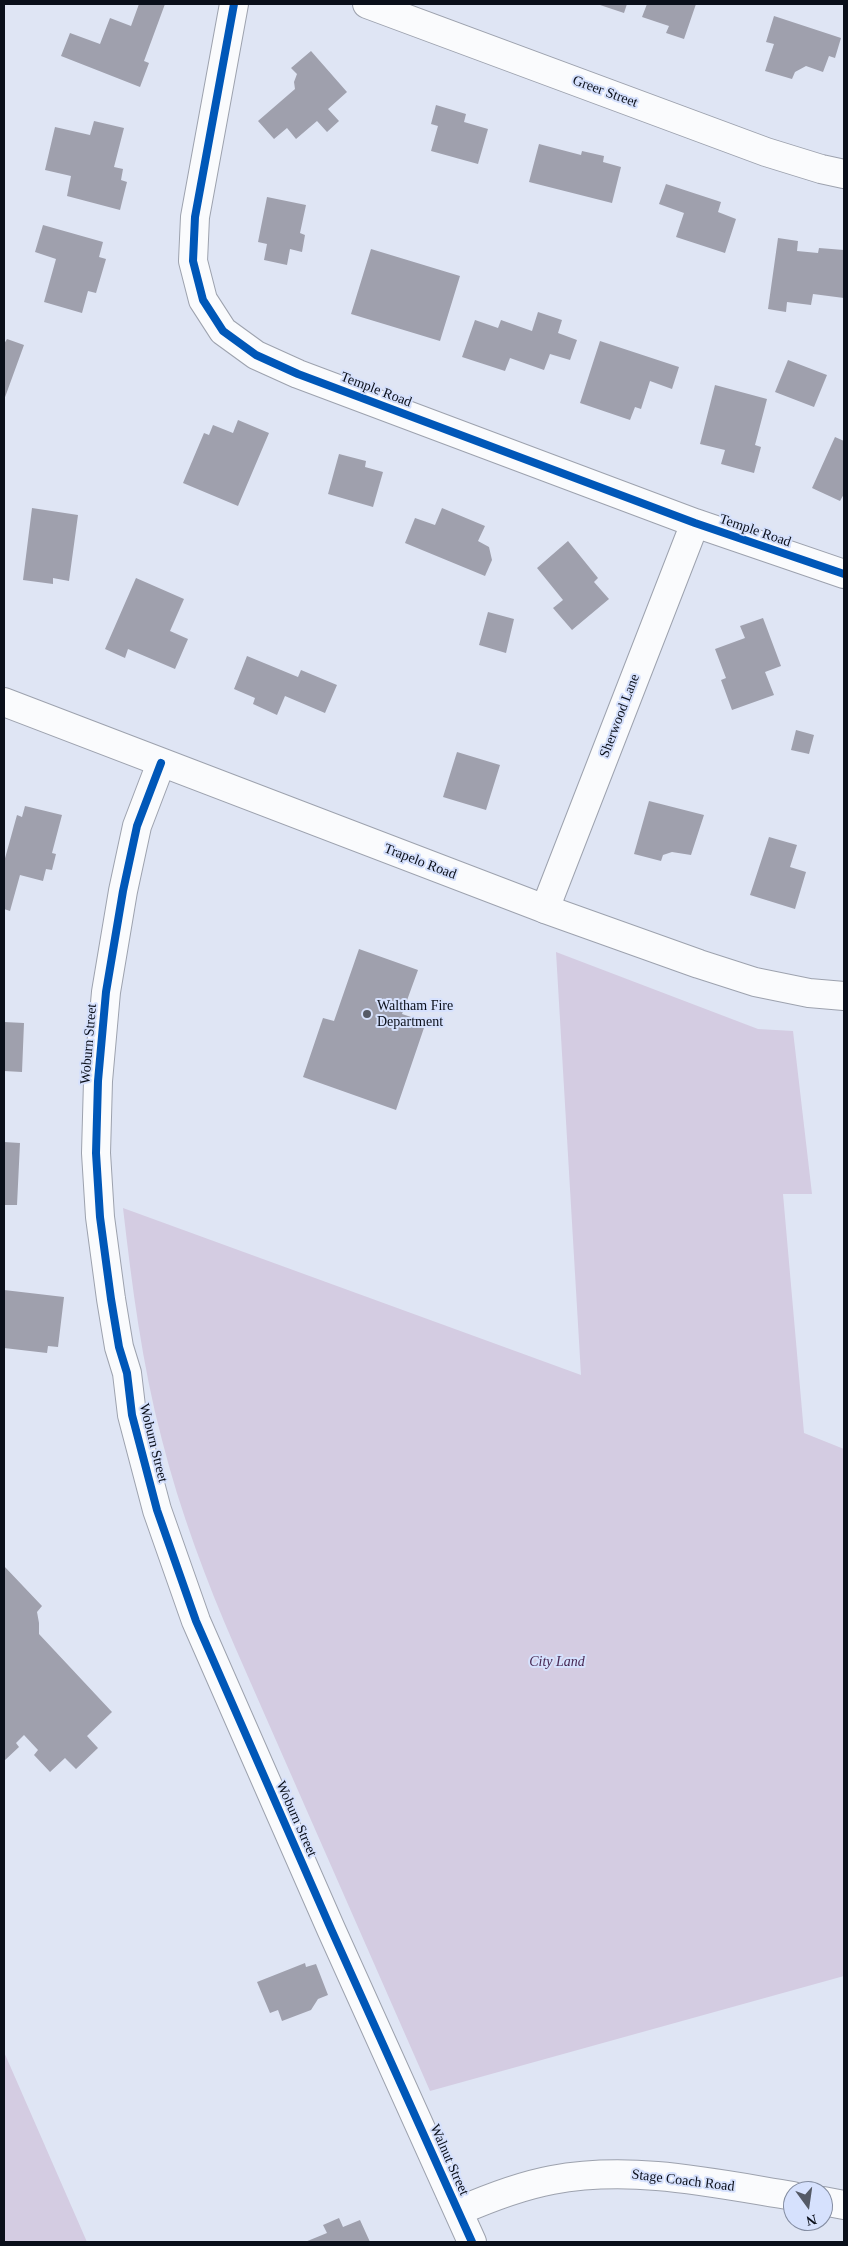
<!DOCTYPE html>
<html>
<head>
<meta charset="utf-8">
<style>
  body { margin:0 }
  #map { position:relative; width:848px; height:2246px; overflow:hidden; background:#dfe5f4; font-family:"Times New Roman",serif }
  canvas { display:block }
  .frame { position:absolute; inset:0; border:5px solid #0a0f1a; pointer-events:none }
  .north { position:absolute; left:783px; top:2181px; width:50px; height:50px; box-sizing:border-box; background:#d6e1fd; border:1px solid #848da2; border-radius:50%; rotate:166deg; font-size:14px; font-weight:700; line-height:20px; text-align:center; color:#0a0f1a }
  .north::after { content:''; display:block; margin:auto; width:18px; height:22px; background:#555a66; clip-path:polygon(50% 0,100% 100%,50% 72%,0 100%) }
</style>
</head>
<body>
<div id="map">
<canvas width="848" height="2246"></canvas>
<div class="frame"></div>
<div class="north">N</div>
</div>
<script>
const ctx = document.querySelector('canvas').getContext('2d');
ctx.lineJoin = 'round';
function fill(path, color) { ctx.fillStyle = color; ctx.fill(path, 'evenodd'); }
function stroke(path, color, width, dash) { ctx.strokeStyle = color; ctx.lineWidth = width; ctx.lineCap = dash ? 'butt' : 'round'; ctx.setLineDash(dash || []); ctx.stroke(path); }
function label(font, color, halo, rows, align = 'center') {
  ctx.font = font + ' "Times New Roman",serif'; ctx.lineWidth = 4; ctx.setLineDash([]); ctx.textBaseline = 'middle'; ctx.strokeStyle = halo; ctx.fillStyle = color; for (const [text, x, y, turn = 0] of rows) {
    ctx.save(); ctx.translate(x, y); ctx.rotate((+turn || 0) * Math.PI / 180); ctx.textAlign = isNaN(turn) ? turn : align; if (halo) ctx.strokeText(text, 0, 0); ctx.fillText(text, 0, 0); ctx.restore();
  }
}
const green = new Path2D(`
  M556,952L758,1029L793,1031L812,1194H783L804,1433L844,1449V1976L430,2091L235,1647C206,1580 180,1511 162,1440C142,1364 132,1286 123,1208L581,1375Z
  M4,2052L87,2242H4Z`);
const building = new Path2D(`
  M139,4H165L144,61L149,63L140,87L61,56L70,33L100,44L110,18L131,26Z
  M597,4H627L624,13Z
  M647,4H696L684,39L666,33L669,26L642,17Z
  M774,16L841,38L835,58L829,56L823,72L806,66L795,72L792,79L765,71L774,44L766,42Z
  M311,51L347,92L328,109L339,121L327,132L317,121L296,139L287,128L274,139L258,121L295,89L294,82L297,74L291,68Z
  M436,105L466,114L464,122L488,129L478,164L431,151L438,126L431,124Z
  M94,121L124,128L114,167L123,169L121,180L127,182L120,210L67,196L71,176L45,170L55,127L90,135Z
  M539,144L581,155L582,151L604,156L603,162L621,167L612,203L529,182Z
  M666,184L721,202L718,212L736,219L725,253L676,237L684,213L659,204Z
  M267,197L306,205L300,233L305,235L302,252L290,249L287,265L264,260L267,244L258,242Z
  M43,225L103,242L99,257L106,259L96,293L88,291L82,313L44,302L56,259L35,252Z
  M778,238L798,241L797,251L818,253L819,248L844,250V298L813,294L811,305L787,302L786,312L768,309Z
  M371,249L460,276L440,341L351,314Z
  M538,312L562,320L558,333L577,340L570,360L550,354L544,370L510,358L505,371L462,357L475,320L498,328L501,320L532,331Z
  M7,339L24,345L4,400V344Z
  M600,341L679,367L672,389L650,381L641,409L635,407L630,420L580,403Z
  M788,360L827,375L814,407L775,392Z
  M715,385L767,399L755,445L761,447L754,473L721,464L725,450L700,444Z
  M238,420L269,433L238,506L183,483L204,433L209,435L213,425L233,433Z
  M835,437L844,441V494L840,501L812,488Z
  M339,454L366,461L365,467L383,472L373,507L328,494Z
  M32,508L78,515L69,581L53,578V584L23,580Z
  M442,508L485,526L478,541L489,547L492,560L485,576L405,543L415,518L435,525Z
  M568,541L598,578L594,582L609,599L572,630L553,608L563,600L537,568Z
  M136,578L184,599L170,631L188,639L175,669L128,649L125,658L105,649Z
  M488,612L514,619L506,653L479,645Z
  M763,618L781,666L765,672L774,695L732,710L721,680L726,678L715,649L745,638L740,626Z
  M247,656L298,677L301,670L337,685L325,713L285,696L277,715L253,704L255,698L234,689Z
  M796,730L814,735L809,754L791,750Z
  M457,752L500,765L486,810L443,797Z
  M649,801L704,815L691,855L672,852L663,855L661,861L634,854Z
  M25,806L62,815L52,853L56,854L52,870L46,869L43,881L20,875L10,911L4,909V862L17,815L22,817Z
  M769,837L797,845L790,867L806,872L795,909L750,895Z
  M359,949L418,970L402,1014L426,1022L396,1110L303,1077L323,1018L334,1021Z
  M4,1022L24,1023L22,1072L4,1071Z
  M4,1142L20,1143L17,1205H4Z
  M4,1290L64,1297L58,1347L48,1346L47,1353L4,1348Z
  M4,1566L42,1606L37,1612L39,1623V1634L112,1712L87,1736L98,1748L76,1769L65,1758L50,1772L34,1755L38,1750L24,1735L16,1743L19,1747L4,1761Z
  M305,1963L306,1967L316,1964L328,1995L318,1999L311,2010L282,2021L278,2010L270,2013L257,1982Z
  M339,2218L343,2227L360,2220L370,2242H305L327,2233L323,2225Z`);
const minor = new Path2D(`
  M234,4L195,217L193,261L203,300L223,331L256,355L298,374L695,523L844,574
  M367,4L766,152L821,169L844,174
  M161,763L137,826L123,891L106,992L98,1081L96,1153L100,1217L111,1299L119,1347L127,1373L132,1415L157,1510L196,1621L331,1929L472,2242
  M545,909L695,523
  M823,2201L844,2205
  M459,2211C489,2198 520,2186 552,2180C633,2165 713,2183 793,2196`);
const major = new Path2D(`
  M4,702L545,909L699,964L755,982L809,993L844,996`);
const cycleway = new Path2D(`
  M234,4L195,217L193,261L203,300L223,331L256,355L298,374L695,523L844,574
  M161,763L137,826L123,891L106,992L98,1081L96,1153L100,1217L111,1299L119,1347L127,1373L132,1415L157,1510L196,1621L331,1929L472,2242`);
const markers = [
  [367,1014,5,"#555a66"]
];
const streetNames = [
  ["Greer Street",605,92,20],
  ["Temple Road",376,390,21],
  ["Temple Road",755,531,19],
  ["Sherwood Lane",620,716,-69],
  ["Trapelo Road",420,862,21],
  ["Woburn Street",89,1044,-85],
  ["Woburn Street",153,1443,76],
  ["Woburn Street",296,1819,66],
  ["Walnut Street",449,2160,66],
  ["Stage Coach Road",683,2181,7]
];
const poiNames = [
  ["Waltham Fire",377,1006],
  ["Department",377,1022]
];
const parkNames = [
  ["City Land",557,1662]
];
fill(green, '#d4cce2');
fill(building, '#9fa0ad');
stroke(minor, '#9da2ae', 30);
stroke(major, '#9da2ae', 30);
stroke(minor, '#fafbfd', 28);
stroke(major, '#fafbfd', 28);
stroke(cycleway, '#0057b8', 8);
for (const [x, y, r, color] of markers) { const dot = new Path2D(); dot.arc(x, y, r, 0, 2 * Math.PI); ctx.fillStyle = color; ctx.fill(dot); stroke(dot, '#d6e1fd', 2); }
label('14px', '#0a0f1a', '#d6e1fd', streetNames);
label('14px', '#0a0f1a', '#d6e1fd', poiNames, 'left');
label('italic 14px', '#472752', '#d6e1fd', parkNames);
</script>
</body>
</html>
